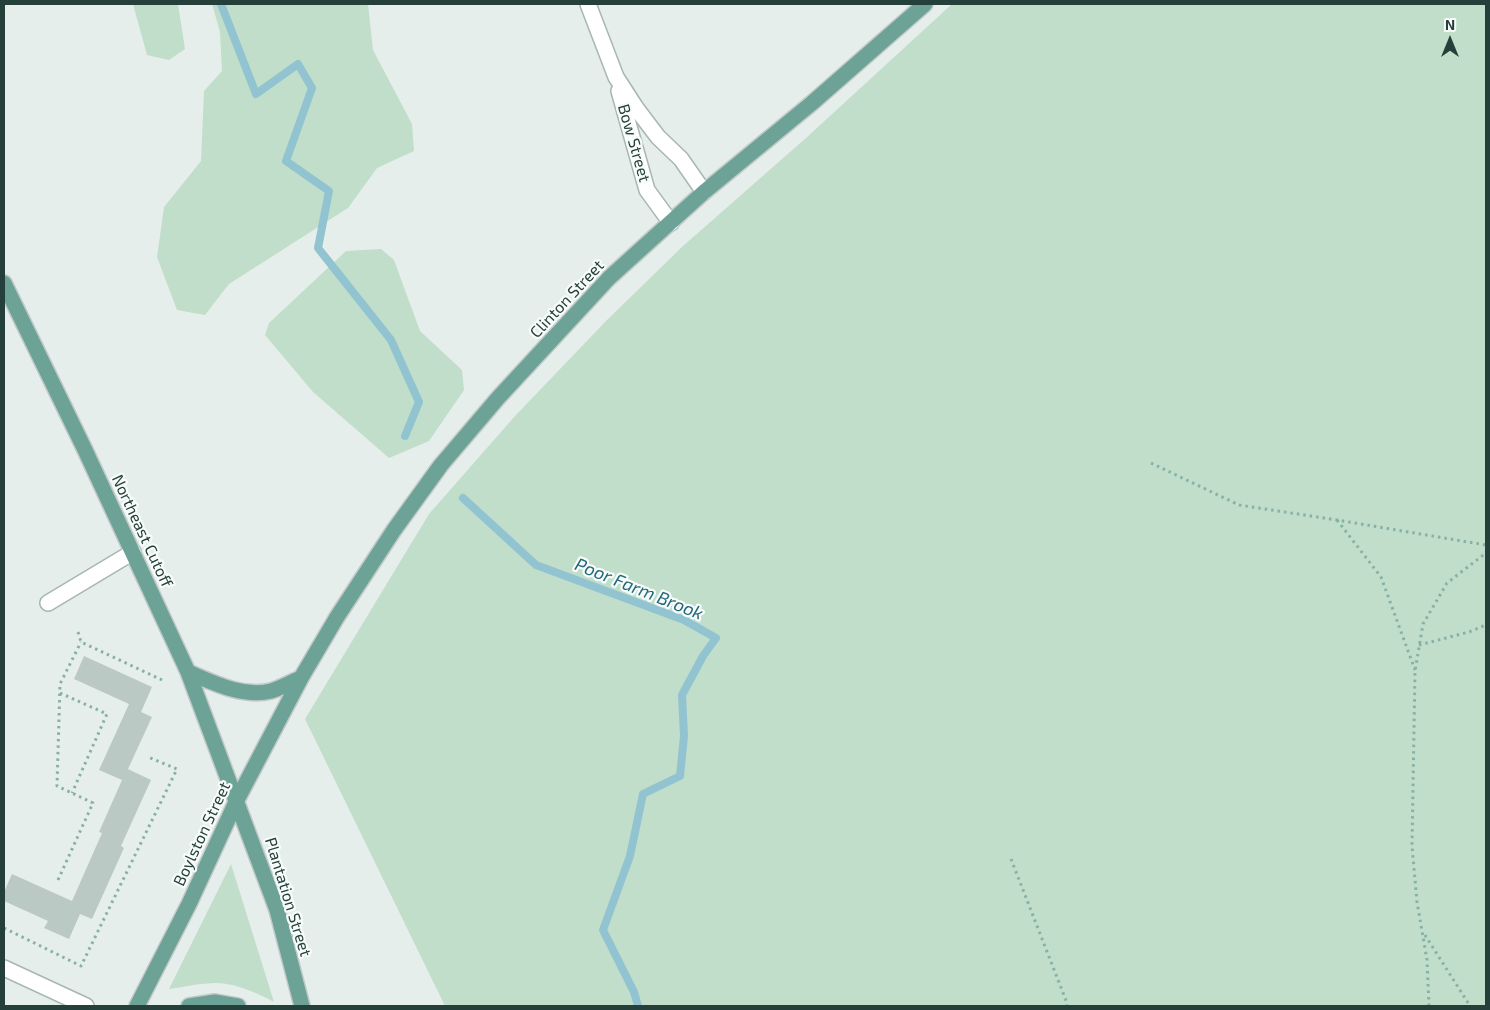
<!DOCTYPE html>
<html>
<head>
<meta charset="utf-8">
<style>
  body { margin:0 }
  #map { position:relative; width:1490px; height:1010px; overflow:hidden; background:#e6eeeb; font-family:"Exo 2",sans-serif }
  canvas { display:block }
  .frame { position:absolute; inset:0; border:5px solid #25403a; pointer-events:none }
  .north { position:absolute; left:1425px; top:15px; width:50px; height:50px; -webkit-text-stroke:4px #f7fbf9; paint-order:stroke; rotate:0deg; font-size:14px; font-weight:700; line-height:20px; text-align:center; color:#25403a }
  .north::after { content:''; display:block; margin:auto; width:18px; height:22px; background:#25403a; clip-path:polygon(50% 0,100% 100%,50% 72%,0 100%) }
</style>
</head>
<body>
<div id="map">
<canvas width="1490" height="1010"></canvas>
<div class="frame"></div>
<div class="north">N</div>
</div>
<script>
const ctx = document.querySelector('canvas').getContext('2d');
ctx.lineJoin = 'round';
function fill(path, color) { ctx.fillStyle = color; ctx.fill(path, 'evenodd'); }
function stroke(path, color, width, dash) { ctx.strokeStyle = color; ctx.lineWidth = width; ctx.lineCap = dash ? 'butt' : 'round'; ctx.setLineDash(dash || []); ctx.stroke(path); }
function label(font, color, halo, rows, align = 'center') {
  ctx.font = font + ' "Exo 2",sans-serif'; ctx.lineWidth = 4.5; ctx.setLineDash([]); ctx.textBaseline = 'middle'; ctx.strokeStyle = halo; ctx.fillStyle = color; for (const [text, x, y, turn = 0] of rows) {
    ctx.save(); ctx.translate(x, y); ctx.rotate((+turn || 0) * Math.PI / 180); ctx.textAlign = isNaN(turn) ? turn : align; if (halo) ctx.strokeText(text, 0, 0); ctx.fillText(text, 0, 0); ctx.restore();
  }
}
const green = new Path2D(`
  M133,4H178L185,49L169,60L147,55Z
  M212,4H368L373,50L412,124L414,151L377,168L348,208L229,284L205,315L177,310L157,257L164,207L201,161L204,91L222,71L220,32Z
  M952,4H1486V1006H445L305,719L429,514L515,416L606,321L683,246L806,138Z
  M381,249L394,260L420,331L462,370L464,390L429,441L389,458L313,392L265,335L269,323L346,251Z
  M231,864L274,1002C257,993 236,983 216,983C200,983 184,987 169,989Z`);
const stream = new Path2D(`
  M221,4L256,94L298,64L312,88L286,161L329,191L318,248L391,340L419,402L405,436
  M463,498L536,565L684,620L716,638L703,656L682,695L684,736L680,776L643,794L630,856L603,930L634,992L638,1006`);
const building = new Path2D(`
  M84,656L152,687L141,712L152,717L128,769L151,780L121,846L124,848L92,919L80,914L69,939L44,928L48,921L4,901V892L12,874L72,901L102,833L99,832L122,780L99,770L129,704L74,679Z`);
const path = new Path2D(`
  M1151,463L1239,505L1337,520L1486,545
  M1337,520L1381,577L1415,670
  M78,632L81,642L162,680
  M1419,645L1469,632L1486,625
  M60,693L107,714L72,793
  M1011,859L1067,1003V1006
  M58,880L93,803L57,786L60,684L81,642
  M4,928L81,966L177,769L148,757
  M1425,935L1470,1006
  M1429,1006L1427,960L1417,902L1412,846L1415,671L1423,624L1447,583L1486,553`);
const minor = new Path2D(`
  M588,4L616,77L636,108L658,137L681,159L704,192
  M619,91L647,190L671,223
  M48,603L133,552
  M4,968L86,1006`);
const major = new Path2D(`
  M4,283L85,450L188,672L277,910L302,1006
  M188,672C214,683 243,698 271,691C281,688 291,682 301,678
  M137,1006L189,904L237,800L301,678L337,617L394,530L441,465L498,398L609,278L704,192L812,103L925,4
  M189,1006L215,1002L238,1006`);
const streetNames = [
  ["Bow Street",634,143,74],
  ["Clinton Street",567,299,-47],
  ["Northeast Cutoff",142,531,65],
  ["Boylston Street",202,834,-65],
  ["Plantation Street",288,897,73]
];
const waterNames = [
  ["Poor Farm Brook",639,589,22]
];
fill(green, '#c0deca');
stroke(stream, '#91c4d0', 8);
fill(building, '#bbc9c4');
stroke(minor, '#a8b6b2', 18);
stroke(major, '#c2cac8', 18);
stroke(path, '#88b1a6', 3, [2.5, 4]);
stroke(minor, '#fff', 15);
stroke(major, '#6da297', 15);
label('16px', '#25403a', '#f7fbf9', streetNames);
label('italic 18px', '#21687b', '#f7fbf9', waterNames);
</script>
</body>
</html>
